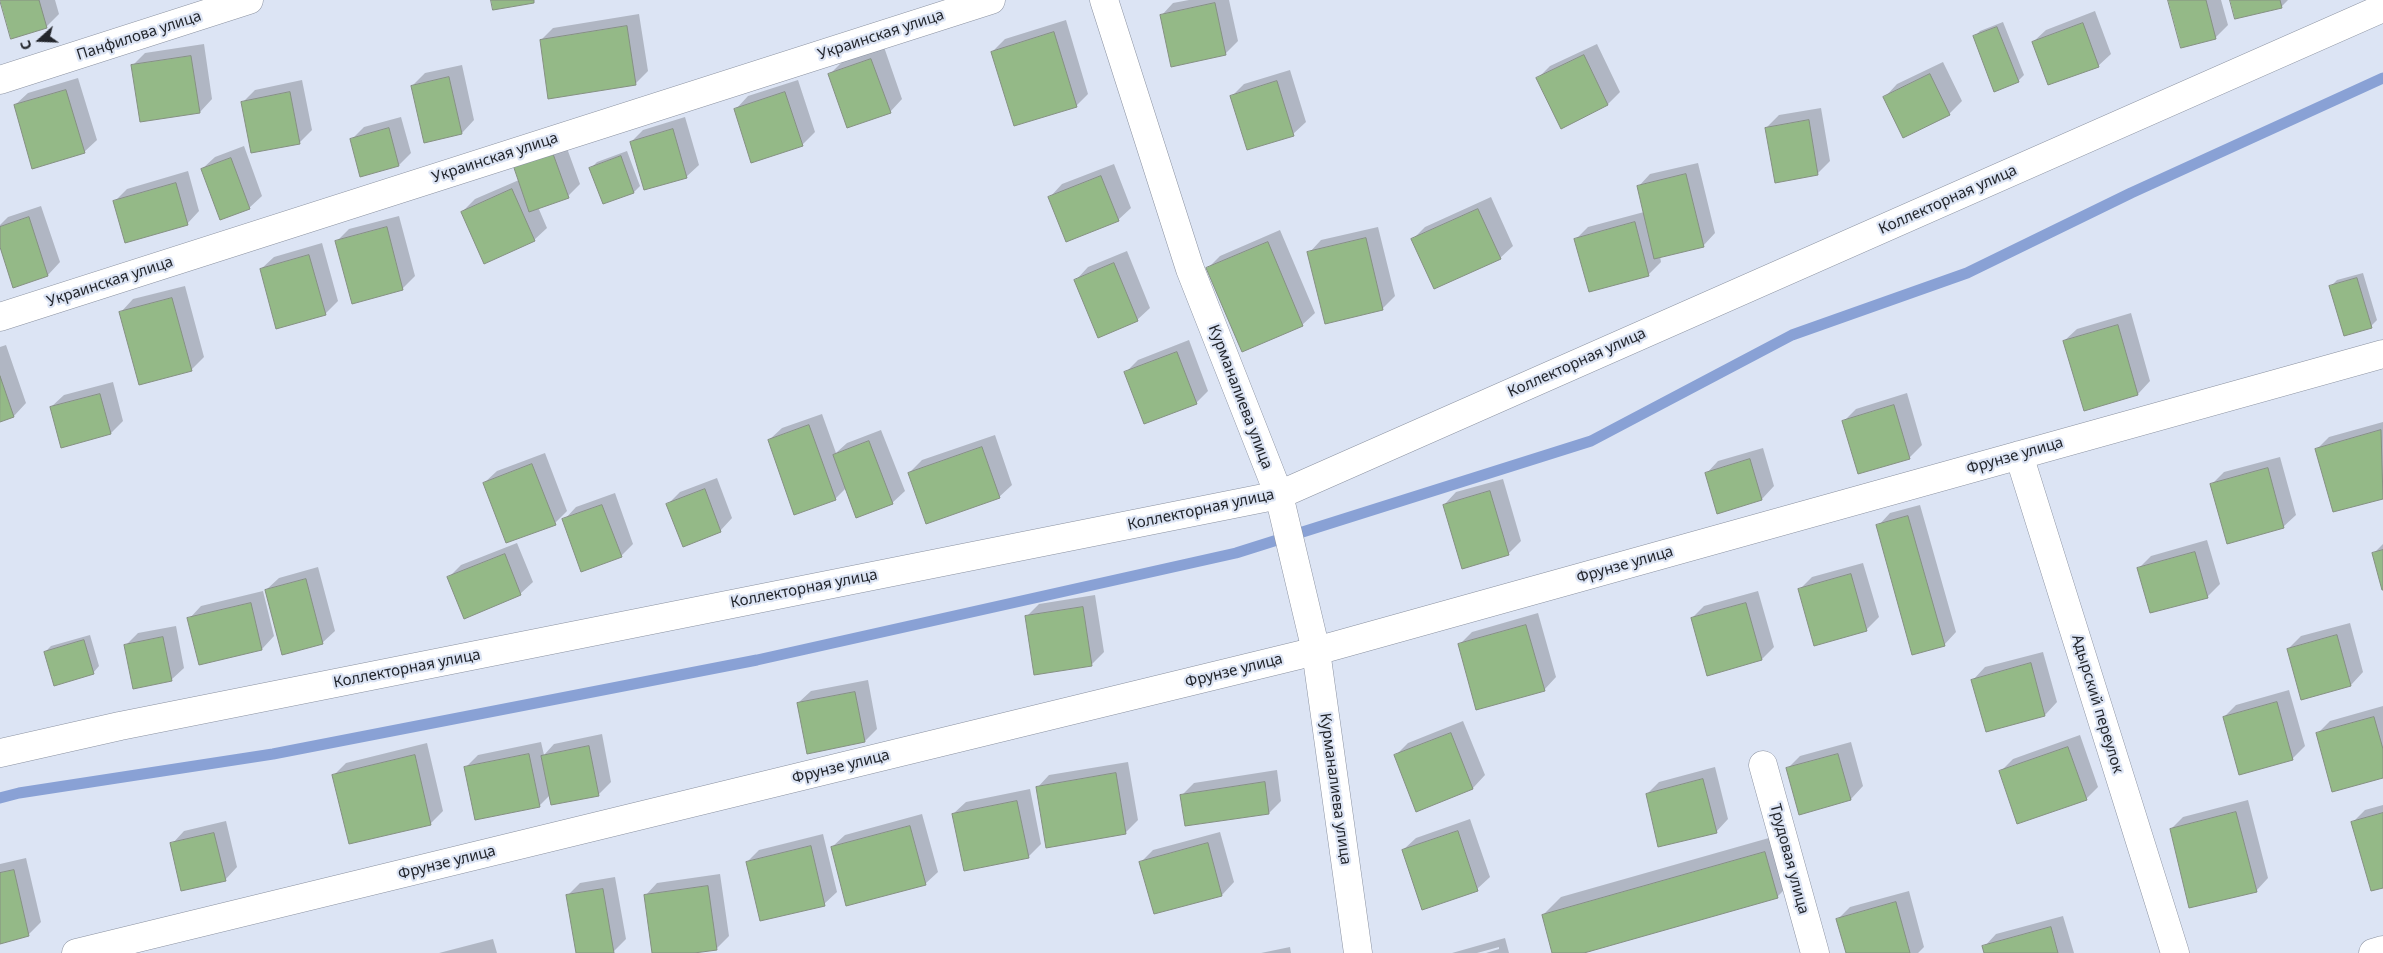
<!DOCTYPE html>
<html>
<head>
<meta charset="utf-8">
<style>
  body { margin:0 }
  #map { position:relative; width:2383px; height:953px; overflow:hidden; background:#dce4f4; font-family:"Noto Sans",sans-serif }
  canvas { display:block }
  .north { position:absolute; left:15px; top:15px; width:50px; height:50px; -webkit-text-stroke:4px #dce4f4; paint-order:stroke; rotate:250deg; font-size:14px; font-weight:700; line-height:20px; text-align:center; color:#23262c }
  .north::after { content:''; display:block; margin:auto; width:18px; height:22px; background:#23262c; clip-path:polygon(50% 0,100% 100%,50% 72%,0 100%) }
</style>
</head>
<body>
<div id="map">
<canvas width="2383" height="953"></canvas>
<div class="north">С</div>
</div>
<script>
const ctx = document.querySelector('canvas').getContext('2d');
ctx.lineJoin = 'round';
function fill(path, color) { ctx.fillStyle = color; ctx.fill(path, 'evenodd'); }
function stroke(path, color, width, dash) { ctx.strokeStyle = color; ctx.lineWidth = width; ctx.lineCap = dash ? 'butt' : 'round'; ctx.setLineDash(dash || []); ctx.stroke(path); }
function label(font, color, halo, rows, align = 'center') {
  ctx.font = font + ' "Noto Sans",sans-serif'; ctx.lineWidth = 4.5; ctx.setLineDash([]); ctx.textBaseline = 'middle'; ctx.strokeStyle = halo; ctx.fillStyle = color; for (const [text, x, y, turn = 0] of rows) {
    ctx.save(); ctx.translate(x, y); ctx.rotate((+turn || 0) * Math.PI / 180); ctx.textAlign = isNaN(turn) ? turn : align; if (halo) ctx.strokeText(text, 0, 0); ctx.fillText(text, 0, 0); ctx.restore();
  }
}
const shadow = new Path2D(`
  M0,0H55L59,14L46,27Z
  M1189,0H1229L1238,41L1225,54L1161,16L1173,3Z
  M2169,0H2221L2228,25L2216,37Z
  M2231,0H2288L2281,7Z
  M2095,11L2111,54L2098,66L2033,42L2046,30Z
  M639,14L648,71L636,83L550,97L541,40L553,28Z
  M1066,20L1088,94L1076,106L992,52L1005,39Z
  M2003,22L2024,75L2018,81L1974,37L1980,31Z
  M204,44L212,99L200,112L132,66L145,53Z
  M1597,44L1620,92L1608,104L1538,78L1550,66Z
  M884,47L902,99L890,112L830,74L842,62Z
  M1943,62L1962,101L1949,114L1885,97L1897,84Z
  M462,65L474,120L462,133L412,86L425,73Z
  M1290,70L1306,122L1293,134L1232,96L1244,84Z
  M78,78L97,140L84,152L15,105L28,93Z
  M302,80L312,130L299,143L243,102L255,90Z
  M798,80L815,132L802,145L736,109L748,96Z
  M1821,108L1830,161L1817,174L1766,128L1779,115Z
  M401,117L411,153L399,165L351,140L364,127Z
  M685,117L699,165L686,177L631,142L643,130Z
  M564,140L580,184L568,196L538,207L547,228L534,240L462,212L475,199L519,180Z
  M244,146L262,196L249,208L202,169L215,157Z
  M627,151L640,186L634,192L604,203L591,168L597,162Z
  M1698,163L1715,233L1703,246L1660,256L1661,262L1649,274L1576,239L1588,227L1644,212L1638,187L1650,174Z
  M1114,164L1131,208L1118,220L1050,197L1062,184Z
  M188,171L199,211L187,224L115,201L127,189Z
  M1491,197L1513,246L1500,258L1413,239L1425,227Z
  M41,206L60,262L48,275L0,243V225L8,217Z
  M399,216L415,276L402,289L336,242L349,229Z
  M1378,227L1395,296L1382,309L1309,253L1321,240Z
  M1280,230L1315,313L1302,325L1208,268L1220,256Z
  M322,243L338,301L325,314L261,269L274,257Z
  M1127,251L1150,308L1137,320L1076,280L1088,267Z
  M2363,273L2377,320L2371,326L2331,286L2337,280Z
  M185,286L204,357L191,370L121,312L133,299Z
  M2131,313L2150,381L2138,394L2084,409L2064,341L2077,329Z
  M1189,340L1208,391L1196,403L1126,372L1138,360Z
  M6,345L26,403L14,416L0,421V347Z
  M113,382L123,421L111,433L51,407L64,395Z
  M1907,393L1922,445L1909,458L1844,421L1856,409Z
  M822,414L836,453L847,443L881,430L905,491L892,503L846,488L835,499L769,440L782,428Z
  M2383,422V497L2334,511L2317,449L2329,437Z
  M995,435L1012,485L999,497L909,473L922,460Z
  M1763,448L1774,486L1762,499L1717,512L1706,474L1718,461Z
  M545,453L567,511L555,523L484,483L497,471Z
  M2280,457L2296,515L2283,527L2211,485L2224,472Z
  M717,478L732,518L720,531L668,504L680,492Z
  M1503,479L1521,541L1508,554L1444,505L1456,492Z
  M615,493L633,544L621,556L564,520L576,507Z
  M1920,505L1956,632L1944,645L1878,526L1890,513Z
  M2207,540L2220,584L2207,597L2139,568L2151,556Z
  M517,543L533,582L520,594L449,577L461,565Z
  M2383,544V589L2373,554Z
  M1863,563L1879,617L1866,630L1800,589L1812,577Z
  M318,567L335,631L322,643L266,590L279,578Z
  M263,591L274,636L262,649L189,619L201,606Z
  M1758,591L1774,647L1762,659L1692,618L1704,606Z
  M1095,595L1104,652L1091,665L1027,616L1039,604Z
  M1538,613L1556,677L1544,690L1460,644L1472,632Z
  M2350,623L2363,672L2351,685L2302,698L2288,649L2301,636Z
  M176,626L184,668L171,680L126,645L138,633Z
  M90,635L99,666L93,673L45,652L51,646Z
  M2043,652L2057,702L2045,715L1973,680L1985,667Z
  M868,680L877,729L865,741L798,703L811,691Z
  M2289,690L2305,746L2292,759L2224,717L2236,705Z
  M2383,706V776L2317,734L2330,721Z
  M1463,721L1485,775L1473,788L1417,810L1395,756L1408,743Z
  M602,734L611,782L598,795H550L539,806L466,767L478,755L541,742L544,755L554,744Z
  M2080,735L2098,787L2086,799L2001,771L2013,759Z
  M1851,742L1863,786L1851,799L1787,769L1800,756Z
  M427,743L443,811L430,824L334,775L346,763Z
  M1128,762L1138,820L1126,832L1047,846L1037,788L1049,775Z
  M1715,767L1728,819L1716,832L1647,794L1659,782Z
  M1277,770L1281,801L1269,813L1182,795L1194,783Z
  M1030,789L1041,844L1028,857L953,814L966,802Z
  M2248,800L2268,878L2256,891L2171,829L2183,817Z
  M2383,805V887L2353,822L2365,810Z
  M922,814L938,872L925,884L832,847L845,835Z
  M1470,819L1490,877L1477,889L1403,850L1416,838Z
  M226,821L237,867L225,880L172,844L184,831Z
  M1220,832L1234,882L1222,895L1155,913L1141,862L1153,850Z
  M823,834L837,892L824,904L747,862L759,850Z
  M1783,834L1795,879L1777,897L1579,953H1554L1543,915L1561,897Z
  M26,858L41,922L28,935L0,942V864Z
  M720,874L729,936L716,949L685,953H653L645,896L657,883Z
  M615,877L626,939L614,951L577,953L568,895L580,883Z
  M1909,891L1924,947L1918,953H1847L1837,920L1850,907Z
  M2063,916L2074,953H1986L1984,947L1996,934Z
  M1505,938L1509,953H1486L1499,949V947L1477,953H1452Z
  M493,939L497,953H439Z
  M1290,947L1291,953H1261Z`);
const stream = new Path2D(`
  M0,798L19,793L273,754L757,660L1236,553L1591,441L1792,335L1967,273L2131,193L2383,78`);
const building = new Path2D(`
  M0,0H39L47,28L11,39Z
  M491,0H534V3L493,10Z
  M2168,0H2206L2216,39L2181,48Z
  M2230,0H2280L2282,8L2235,19Z
  M1215,3L1226,55L1171,67L1160,15Z
  M2083,23L2099,67L2048,85L2032,42Z
  M627,26L636,85L548,99L540,40Z
  M1997,27L2019,82L1994,92L1973,36Z
  M1054,32L1077,107L1014,126L991,52Z
  M1584,55L1608,105L1561,129L1536,78Z
  M191,56L200,113L140,122L131,65Z
  M871,59L891,113L847,128L828,74Z
  M1930,74L1950,115L1903,138L1883,97Z
  M449,77L462,134L424,143L411,86Z
  M1277,81L1294,136L1247,150L1230,96Z
  M66,90L85,153L32,169L14,105Z
  M290,92L300,144L251,153L241,102Z
  M785,92L803,146L751,163L734,109Z
  M1809,120L1818,175L1775,183L1765,128Z
  M389,128L399,166L360,177L350,139Z
  M673,129L687,178L644,190L630,142Z
  M552,151L569,198L529,212L513,165Z
  M621,156L634,193L603,204L589,168Z
  M231,158L250,209L220,220L201,169Z
  M1686,174L1704,247L1654,259L1637,186Z
  M1101,176L1119,221L1066,242L1048,197Z
  M176,183L188,225L125,243L113,201Z
  M512,189L535,241L484,264L461,212Z
  M1478,209L1501,259L1434,289L1411,239Z
  M29,217L48,276L13,288L0,247V227Z
  M1635,222L1649,276L1589,292L1574,239Z
  M387,227L403,290L352,304L335,241Z
  M1366,238L1383,310L1325,324L1307,252Z
  M1268,242L1303,326L1242,352L1206,268Z
  M309,255L326,315L276,329L260,269Z
  M1114,263L1138,321L1098,338L1074,280Z
  M2357,278L2372,328L2344,336L2329,286Z
  M172,298L192,371L139,385L119,312Z
  M2118,325L2138,395L2084,411L2063,341Z
  M1177,352L1197,404L1144,424L1124,372Z
  M0,376L14,417L0,422Z
  M100,394L111,434L61,448L50,407Z
  M1894,405L1910,459L1858,474L1842,421Z
  M809,425L836,500L794,515L768,440Z
  M2381,430L2383,499L2333,512L2315,449Z
  M869,441L893,504L856,518L833,455Z
  M982,447L1000,498L926,524L908,473Z
  M1750,459L1762,500L1717,514L1705,473Z
  M532,464L556,525L506,543L483,483Z
  M2268,468L2284,528L2227,544L2210,484Z
  M705,489L721,532L683,547L666,504Z
  M1490,491L1509,555L1462,569L1443,505Z
  M602,505L622,557L581,572L562,519Z
  M1908,516L1945,646L1912,655L1876,525Z
  M2383,550V590H2382L2372,553Z
  M2195,552L2208,598L2150,613L2137,568Z
  M505,554L521,595L464,619L447,577Z
  M1851,574L1867,631L1814,646L1798,589Z
  M306,579L323,644L282,655L265,590Z
  M251,603L262,650L199,665L187,618Z
  M1746,603L1762,660L1707,676L1691,618Z
  M1083,607L1092,666L1034,675L1025,616Z
  M1526,625L1545,691L1476,710L1458,644Z
  M2337,635L2351,686L2301,700L2287,649Z
  M163,637L172,681L133,689L124,645Z
  M84,640L94,674L54,686L44,652Z
  M2031,663L2045,716L1986,732L1971,680Z
  M855,692L865,742L807,754L797,703Z
  M2277,702L2293,760L2239,775L2223,717Z
  M2374,717L2383,749V778L2332,792L2316,733Z
  M1451,733L1473,789L1416,812L1394,755Z
  M589,746L599,796L551,805L541,756Z
  M2068,747L2087,800L2017,824L1999,771Z
  M529,754L540,807L475,820L464,767Z
  M1838,754L1851,800L1799,815L1786,768Z
  M415,755L431,825L349,844L332,775Z
  M1116,773L1126,834L1046,848L1036,787Z
  M1703,779L1717,833L1658,847L1646,794Z
  M1265,782L1269,814L1185,826L1180,795Z
  M1017,801L1029,858L964,871L952,814Z
  M2236,812L2257,892L2189,908L2170,829Z
  M2383,813V888L2371,891L2351,822Z
  M910,826L926,885L846,906L831,847Z
  M1458,831L1478,891L1422,910L1402,850Z
  M214,833L226,881L181,891L170,843Z
  M1208,843L1222,896L1154,914L1139,862Z
  M811,846L825,906L760,921L746,862Z
  M1765,852L1778,898L1584,953H1552L1542,915Z
  M14,870L29,936L0,944V873Z
  M708,886L717,950L694,953H652L644,895Z
  M603,889L614,953H576L566,895Z
  M1896,902L1910,953H1846L1836,919Z
  M2051,927L2058,953H1984L1982,946Z`);
const street = new Path2D(`
  M1104,0L1190,269L1279,495L1316,651L1358,953
  M0,80L249,0
  M0,317L991,0
  M2019,455L2175,953
  M0,753L120,726L1279,495L2383,8
  M1763,765L1815,953
  M76,953L1316,651L2383,354
  M2373,953L2383,950`);
const streetNames = [
  ["Украинская улица",881,35,-18],
  ["Панфилова улица",139,36,-18],
  ["Украинская улица",495,158,-18],
  ["Коллекторная улица",1948,200,-24],
  ["Украинская улица",110,282,-18],
  ["Коллекторная улица",1577,363,-24],
  ["Курманалиева улица",1240,397,69],
  ["Фрунзе улица",2015,456,-16],
  ["Коллекторная улица",1201,510,-12],
  ["Фрунзе улица",1625,565,-16],
  ["Коллекторная улица",804,589,-11],
  ["Коллекторная улица",407,669,-11],
  ["Фрунзе улица",1234,671,-14],
  ["Адырский переулок",2097,704,73],
  ["Фрунзе улица",841,767,-14],
  ["Курманалиева улица",1335,789,82],
  ["Трудовая улица",1789,859,75],
  ["Фрунзе улица",447,863,-14]
];
fill(shadow, '#0003');
stroke(stream, '#89a1d5', 11);
fill(building, '#94b987');
stroke(building, '#859082', 1);
stroke(street, '#8a91a0', 29);
stroke(street, '#fff', 28);
label('15px', '#23262c', '#dce4f4', streetNames);
</script>
</body>
</html>
